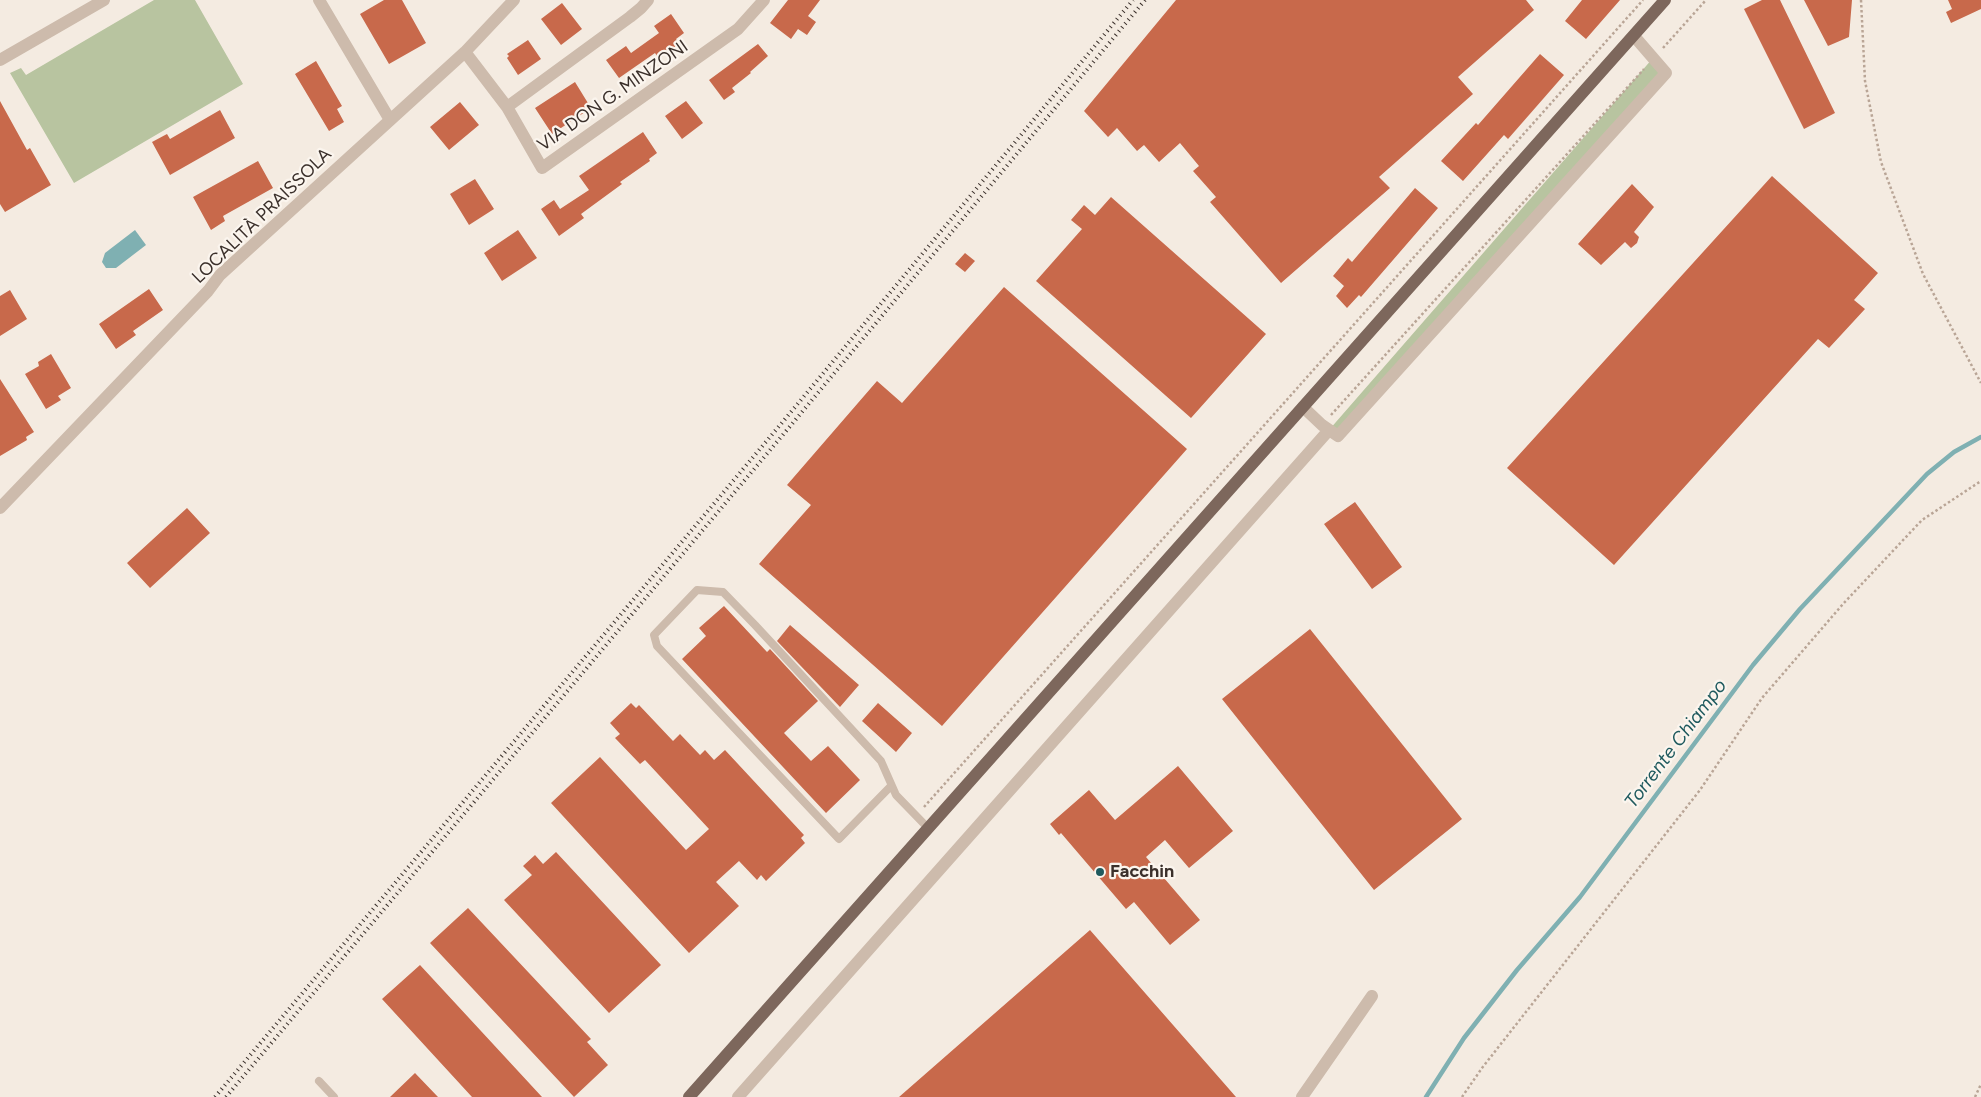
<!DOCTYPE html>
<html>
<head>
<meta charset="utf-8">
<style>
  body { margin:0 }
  canvas { display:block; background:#f4ebe1 }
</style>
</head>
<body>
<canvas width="1981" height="1097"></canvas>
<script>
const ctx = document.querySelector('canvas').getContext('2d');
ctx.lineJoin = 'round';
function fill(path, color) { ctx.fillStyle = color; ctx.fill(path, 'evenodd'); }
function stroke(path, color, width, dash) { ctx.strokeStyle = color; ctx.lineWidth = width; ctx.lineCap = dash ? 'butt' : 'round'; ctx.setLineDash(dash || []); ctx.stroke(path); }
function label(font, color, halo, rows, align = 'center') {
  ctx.font = font + ' Figtree,sans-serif'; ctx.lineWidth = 4.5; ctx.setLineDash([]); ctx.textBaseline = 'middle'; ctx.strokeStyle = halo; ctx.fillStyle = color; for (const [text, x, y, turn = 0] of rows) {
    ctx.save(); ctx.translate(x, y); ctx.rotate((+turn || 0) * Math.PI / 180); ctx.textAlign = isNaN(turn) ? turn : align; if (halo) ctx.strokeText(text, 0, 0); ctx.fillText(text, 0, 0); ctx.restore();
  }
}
const green = new Path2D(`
  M154,0H195L243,84L74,183L10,73L21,68L26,75Z
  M1653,58L1666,73L1338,436L1329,430Z`);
const water = new Path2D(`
  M135,230L146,245L116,268H106L102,262L105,253Z`);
const stream = new Path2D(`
  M1426,1097L1464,1038L1517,970L1580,897L1753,665L1800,609L1927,474L1954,452L1981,437`);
const building = new Path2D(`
  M384,0H402L426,43L389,64L360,14Z
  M788,0H820L808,16L816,22L807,35L798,29L791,39L770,23Z
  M1176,0H1526L1534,10L1458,77L1473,94L1379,177L1390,188L1281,283L1210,202L1216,197L1193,171L1199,166L1180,143L1159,162L1144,145L1137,151L1117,128L1108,137L1084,111Z
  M1582,0H1620L1586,39L1565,21Z
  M1762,0H1780L1835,113L1804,129L1744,9Z
  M1804,0H1852L1849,37L1828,46Z
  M1948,0H1981V9L1951,23L1946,12L1952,9Z
  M562,3L582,29L561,45L541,19Z
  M671,14L684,33L676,39L679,44L659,59L655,53L619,78L606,60L626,46L631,53L659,33L654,26Z
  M528,40L541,59L518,75L507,58L509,56L507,54Z
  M758,44L768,56L750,72L751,73L732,88L735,92L724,100L709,80Z
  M1540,54L1564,75L1508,139L1504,135L1463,181L1441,161L1476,123L1478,125Z
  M316,61L342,106L337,109L344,122L329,131L295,74Z
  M575,82L591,108L552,134L535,108Z
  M0,101L27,150L30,148L51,185L5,212L0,204Z
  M686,101L703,123L682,139L665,116Z
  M460,102L479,125L449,150L430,127Z
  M220,110L235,138L170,175L152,142L167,134L170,139Z
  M643,132L657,153L649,159L650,161L620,182L622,184L581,214L584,218L559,236L541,209L554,200L560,209L589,190L579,176Z
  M258,161L273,188L223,216L225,221L211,230L193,197Z
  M1772,176L1878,273L1854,300L1865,309L1829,348L1818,339L1614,565L1507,468Z
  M475,179L494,209L469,225L450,194Z
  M1632,184L1654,207L1634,232L1639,237L1637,243L1631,248L1625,242L1601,265L1578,244Z
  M1415,188L1438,208L1361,297L1359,295L1347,308L1336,296L1344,286L1333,276L1348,258L1352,262Z
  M1111,197L1266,334L1191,418L1036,281L1082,229L1071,220L1084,205L1095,215Z
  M518,230L537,258L502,281L484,253Z
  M965,253L975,261L965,272L955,264Z
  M1004,287L1187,449L942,726L759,564L811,505L787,485L877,381L902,403Z
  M149,289L163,310L133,331L136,335L116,349L99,324Z
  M10,290L27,319L0,336V296Z
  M51,354L71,388L58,396L61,400L46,409L25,374L39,366L38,362Z
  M0,379L34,432L26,437L27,440L0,456Z
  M1355,502L1402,567L1372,589L1324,524Z
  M187,508L210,533L150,588L127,563Z
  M724,606L767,652L770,649L818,701L784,733L811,761L828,746L860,780L826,813L682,659L706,636L699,628Z
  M790,625L859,685L840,707L777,641Z
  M1310,629L1462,819L1374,890L1222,699Z
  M631,703L636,708L639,705L673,741L680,734L700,755L705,750L714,760L725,750L804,835L801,838L805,843L766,881L761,875L757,880L739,861L716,882L739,906L689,953L551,803L600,757L686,850L709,829L645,760L640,764L615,738L620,734L610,723Z
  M878,703L912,733L896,752L862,721Z
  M1178,766L1233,831L1189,868L1165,840L1146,857L1200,920L1170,945L1134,902L1126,909L1061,833L1059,835L1050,824L1089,790L1115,820Z
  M556,852L661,965L609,1013L504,900L532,875L523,866L535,855L543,864Z
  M468,908L591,1039L587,1042L608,1065L574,1097L430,943Z
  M1090,930L1236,1097H899Z
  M420,965L542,1097H472L382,999Z
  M415,1073L438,1097H390Z`);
const path = new Path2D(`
  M1861,0L1865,81L1881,162L1923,274L1981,383
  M1663,48L1706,0
  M1331,415L1644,69
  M924,807L1643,0
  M1462,1097L1482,1068L1700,790L1762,698L1843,604L1922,520L1981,481
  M1975,1097L1981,1084`);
const lane = new Path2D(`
  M891,786L839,839L657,646L654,635L697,590L723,592L755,625L881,761L896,795L928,828
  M319,1081L334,1097`);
const street = new Path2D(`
  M319,0L390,120
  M465,52L507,107L542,168L738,29L764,0
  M0,60L104,0
  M507,107L630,17L641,8L648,0
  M1303,407L1322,425L1338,436L1666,73L1634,36
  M0,508L208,291L220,275L465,52L514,0
  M738,1097L1329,430
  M1302,1097L1372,996`);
const primary = new Path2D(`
  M689,1097L1665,0`);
const rail = new Path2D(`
  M215,1097L786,418L1133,0
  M226,1097L792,424L1145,0`);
const markers = [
  [1100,872,5,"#1f5a5e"]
];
const streetNames = [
  ["VIA DON G. MINZONI",613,96,-35],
  ["LOCALITÀ PRAISSOLA",262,216,-44]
];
const poiNames = [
  ["Facchin",1110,872]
];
const waterNames = [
  ["Torrente Chiampo",1676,744,-53]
];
fill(green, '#b8c4a0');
fill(water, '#7fb0b2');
stroke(stream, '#7fb0b2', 4.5);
fill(building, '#c8694b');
stroke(path, '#b9a596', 2.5, [2.5, 2.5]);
stroke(lane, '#cdbbac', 8);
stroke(street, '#cdbbac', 12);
stroke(primary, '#7d675c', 12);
stroke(rail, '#3b302b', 4, [1, 4]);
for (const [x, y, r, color] of markers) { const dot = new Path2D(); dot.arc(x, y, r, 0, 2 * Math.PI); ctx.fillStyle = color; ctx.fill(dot); stroke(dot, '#fbf5ee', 2); }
label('18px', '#3b302b', '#fbf5ee', streetNames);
label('bold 18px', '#3b302b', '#fbf5ee', poiNames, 'left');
label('italic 19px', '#1f5a5e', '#fbf5ee', waterNames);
</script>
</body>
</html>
